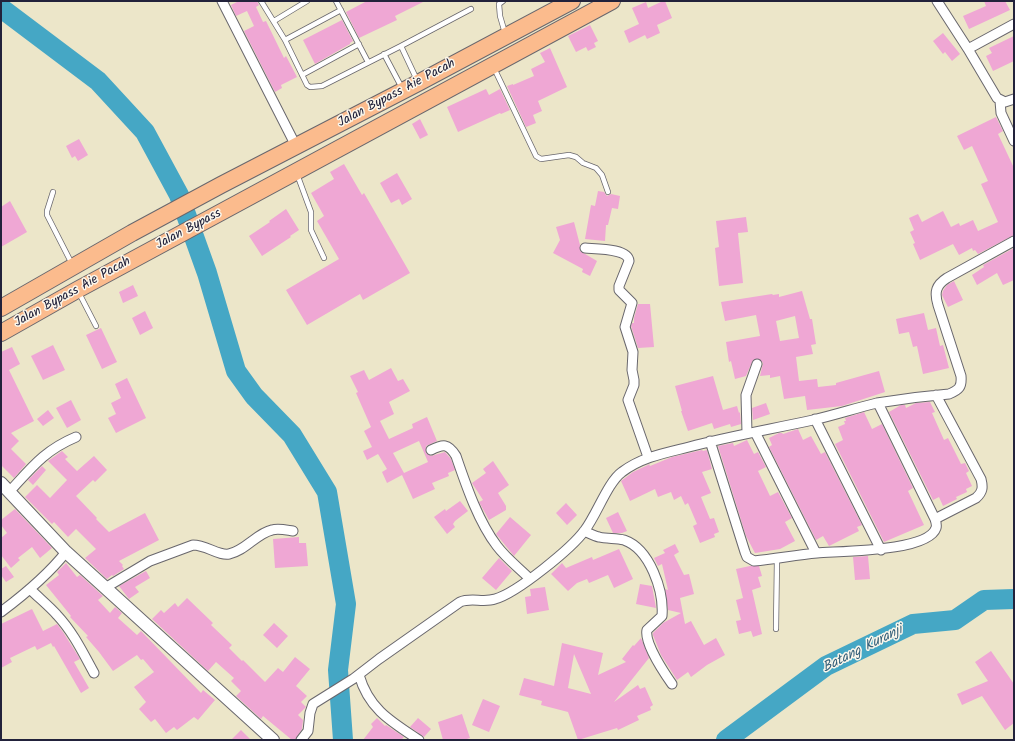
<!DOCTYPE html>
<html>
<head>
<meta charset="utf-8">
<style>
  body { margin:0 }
  #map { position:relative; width:1015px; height:741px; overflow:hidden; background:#ece6c9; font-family:Kalam,sans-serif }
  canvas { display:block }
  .frame { position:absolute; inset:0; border:2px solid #22223b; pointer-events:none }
</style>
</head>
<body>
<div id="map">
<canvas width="1015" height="741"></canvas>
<div class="frame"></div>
</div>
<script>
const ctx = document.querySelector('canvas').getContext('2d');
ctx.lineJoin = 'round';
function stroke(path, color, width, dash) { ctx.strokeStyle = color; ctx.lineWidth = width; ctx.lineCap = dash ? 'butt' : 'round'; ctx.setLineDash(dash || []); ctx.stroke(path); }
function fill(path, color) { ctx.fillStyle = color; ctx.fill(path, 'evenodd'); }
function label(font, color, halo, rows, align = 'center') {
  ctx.font = font + ' Kalam,sans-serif'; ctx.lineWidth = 3; ctx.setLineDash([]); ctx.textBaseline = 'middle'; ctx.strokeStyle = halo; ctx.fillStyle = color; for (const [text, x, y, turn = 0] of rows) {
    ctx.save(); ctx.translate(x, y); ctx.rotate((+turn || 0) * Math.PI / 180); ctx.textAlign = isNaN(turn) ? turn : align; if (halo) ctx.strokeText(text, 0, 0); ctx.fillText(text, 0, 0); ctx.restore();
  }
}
const river = new Path2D(`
  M1,8L98,81L145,132L179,195L207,273L236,371L254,396L292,435L327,492L346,604L338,670L343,740
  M726,740L826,666L913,624L955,620L984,600L1014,599`);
const building = new Path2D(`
  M239,1H257L259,5L256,7L263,22L266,21L284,58L286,56L297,77L281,85L282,88L275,92L244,31L254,26L247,11L236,16L231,5Z
  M367,1H425L395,16L397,20L359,38L346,12Z
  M663,1H665L672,18L657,25L660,33L647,39L645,35L629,43L624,31L639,24L632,8L646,2L648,8Z
  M984,1H1005L1010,10L969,29L963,16L986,6Z
  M342,20L353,41L350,43V44L315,64L303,40Z
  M590,25L598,41L594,43L596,47L588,51L586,47L576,52L568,36Z
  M943,33L960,54L952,61L945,52L943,54L933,41Z
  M1014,36V61L993,71L986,56L992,53L989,48Z
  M550,48L567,87L538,101L542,111L533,115L536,123L526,127L507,86L513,84V85L534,76L531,69L545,62L540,53Z
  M486,89L489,95L500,89L510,110L501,114L500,113L458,132L447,107Z
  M996,117L1003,131L998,134L1014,168V235L978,254L975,250L973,251L972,248L959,255L953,244L920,260L913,244L915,243L910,232L914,230L909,218L918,214L922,222L943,211L951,227L959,223L960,226L973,220L978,231L998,222L981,184L988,181L972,146L964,150L957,136Z
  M420,119L428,135L420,139L412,124Z
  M79,139L88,155L78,161L75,156L72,158L66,146Z
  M344,164L362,195L364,193L410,273L363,300L360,294L307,325L286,290L339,259L317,221L324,216L311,193L334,179L330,172Z
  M397,173L412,199L402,205L399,199L391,203L380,183Z
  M598,191L604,192L607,196L611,194L620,196L618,209L612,208L608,225H606L605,241L585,239L591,205L595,206Z
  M10,201L27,232L1,247V207Z
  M286,209L299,230L290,236L291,237L262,256L249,236L270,222L269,221Z
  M746,217L748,232L738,233L743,283L719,286L715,248L719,247L716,221Z
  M574,222L580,245V251L597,261L590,276L582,272L583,269L553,253L560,240L556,227Z
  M1014,248V280L1003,285L997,273L977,285L972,275L984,267L983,265Z
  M954,281L963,300L948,307L942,295L943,291L947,285Z
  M133,285L138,296L123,303L119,292Z
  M802,291L810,319H812L816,344L811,345L813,354L796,357L799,381L817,379L818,387L836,385V383L879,371L885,392L842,406L807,410L805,396L784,399L780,376L770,378V375L760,376L763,363L759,359L753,360L746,376L735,379L731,361L729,362L726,342L760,336L756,315L725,321L721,302L772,294L773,295L779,294V297ZM795,316L799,338L780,341L776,321Z
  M638,304H650L654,347L638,348L631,326L632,323H634V318Z
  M145,311L153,328L140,335L132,318Z
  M924,313L928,330L936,328L940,346L943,345L949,368L923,374L917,346L913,347L909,332L899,334L896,319Z
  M101,328L117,362L102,369L86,335Z
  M53,345L65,370L43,380L31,356Z
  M12,347L20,364L9,370L34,421L11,433L19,441L11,449L26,464L14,478L1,465V352Z
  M391,368L398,381L403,379L410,391L389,402L394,414L380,421L389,439L413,428L412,424L427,417L437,441L426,446V453L431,456L445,452L451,459L455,470L448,473L449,476L432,483L435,489L413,499L402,475L387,483L382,472L387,469L378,454L367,460L363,451L372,447L364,431L371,427L356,393L358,392L350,376L364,370L369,380ZM419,441L428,462L404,473L393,453Z
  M713,376L723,410L737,406L739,413L740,412L741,424L731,427L730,424L714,429L712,423L688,431L681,411H682L675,386Z
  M127,378L146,418L116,433L108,418L116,414L111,403L121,398L115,384Z
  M71,400L81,420L67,428L56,408Z
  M930,402L935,412L932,413L944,440L948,438L961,464L965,463L969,471L966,473L972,486L966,489L967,492L956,497L957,499L943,506L939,497L933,500L889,412L901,405H905L906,408L916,403Z
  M766,403L770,414L753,420L752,408Z
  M48,410L54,418L43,426L37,419Z
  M864,412L872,429L882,424L913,488L908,491L924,525L884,542L835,444L843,440L838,427L845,424L844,421H846L845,418Z
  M798,429L803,440L811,436L821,454L825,452L862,525L857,527L859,531L829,546L823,536L816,540L769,447L772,445L769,438L779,433H782L783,434Z
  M747,440L754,454L758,452L766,467L758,471L770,496L778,492L792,518L785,522L795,541L780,549L755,553L746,536L718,446L733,443L734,446Z
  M702,450L703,451L707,450L712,469L702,472L711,493L701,497L710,519L714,518L719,532L714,534L715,537L700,543L693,526L697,524L688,503L685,505L681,496L674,500L671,492L658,497L655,489L630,501L621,481L633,472L648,465L649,464L650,466L672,457Z
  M62,451L68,457L65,459L77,471L94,456L107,470L95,482L93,480L76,496L97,518L96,519L109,532L145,513L159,540L119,561L123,565L122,566L124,569L113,576L112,575L107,579L85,558L96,549L76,529L68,537L54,522L52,524L25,497L37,485L50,498L67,480L48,461Z
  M493,461L509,485L498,493L506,506V510L489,520L479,502L483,500L472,483L486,473L483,469Z
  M42,466L46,470L33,485L28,480Z
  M460,501L468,511L455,521L453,524L455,527L447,534L434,517L445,509L446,511Z
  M566,503L577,515L567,525L556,513Z
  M15,509L52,548L40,558L32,547L18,558L20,560L11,568L1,555V538L7,533L1,525V520Z
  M618,512L627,531L622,533H613L606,518Z
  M510,517L531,535L514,556L496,534Z
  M299,537V543H306L308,566L275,568L273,539Z
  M675,544L679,552L674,555L684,575L689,574L694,594L680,598L685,624L691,621L704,645L716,638L725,655L707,665L691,677L688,672L677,680L661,655L653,635V633L663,623L681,613L668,610L665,589L668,590L662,564L658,566L654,558L665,553L663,550Z
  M619,549L633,579L614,588L608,575L589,583L587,579L577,583L568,591L551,574L562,563L566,568L592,557L593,560Z
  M868,556L870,579L855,580L853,557Z
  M499,558L512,571L496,590L482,578Z
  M66,563L77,577L80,575L103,596L98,600L110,613L115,607L122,613L118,618L137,635L141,631L201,693L203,690L215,700L198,720L194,717L177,730L174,727L166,733L155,719L151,722L139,709L146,702L134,687L154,672L143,659L141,660L137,655L113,671L99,652L86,637L88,636L70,617L71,616L46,585L59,575L57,572Z
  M6,566L14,577L6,582L1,575V569Z
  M750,566H759L762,576L758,577L761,587L752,590L762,634L753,637L751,631L739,634L736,621L741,620L736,600L743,598L736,569Z
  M146,571L150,578L135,587L139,592L129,599L119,586Z
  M640,584L652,586L656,608L636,604Z
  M545,587L549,610L527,614L525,597L531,596L530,589Z
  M187,598L213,623L211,625L232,645L229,648L242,661L243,660L265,682L278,668L283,672L295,657L310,669L296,686L307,696L301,702L306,707L298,715L303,720L302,729L295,740H292L263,716L261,719L236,696L241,691L231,681L234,678L216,662L208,671L152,619L161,610L164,613L175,603L178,607Z
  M32,609L43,631L57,624L63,632L80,659L74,662L89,688L81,693L54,646L53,647L51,643L37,650L35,646L10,658L12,662L1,668V624Z
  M274,623L288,636L277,648L263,635Z
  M641,638L649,658L614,702L638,685L640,689L645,687L653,705L650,707L651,710L637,716L639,720L618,730L617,728L578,740L568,712L541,705L542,701L519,695L524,678L554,686L562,643L603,653L598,675L626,662L622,659L633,645L634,646ZM574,654L591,694L568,688Z
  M991,651L1014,684V723L1005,730L982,696L962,705L957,694L988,681L975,662Z
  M483,699L500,706L489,732L472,725Z
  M462,714L470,738L464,740H443L438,722Z
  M377,718L385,726L386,725L404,737L401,740H363L373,727L371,724Z
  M418,718L431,729L424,737L410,727Z
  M241,730L251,740H231Z`);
const service = new Path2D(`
  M261,1L285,40L307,85L310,87L322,86L401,46L417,80
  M336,1L368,62
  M503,1L499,4L500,16L505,33
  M274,21L307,1
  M285,40L341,10
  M401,46L471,9
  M384,54L402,88
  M494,68L536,156L541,159L569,155L576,157L583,163L596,168L602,175L608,192
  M302,75L359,44
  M297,174L311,212V230L324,258
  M53,192L47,211V215L72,264
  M79,293L96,326
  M776,629L777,558`);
const minor = new Path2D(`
  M222,1L296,146
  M937,1L968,49L997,98L1005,102L1014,99
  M968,49L1014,24
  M1000,101L1001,113L1014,141
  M585,248C595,249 628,248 629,261L619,286V290L632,303L625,327L633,352L632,370L634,380V385L628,400L648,457
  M878,403L935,519
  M815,419L881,550
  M755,432L816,553
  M747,433L746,395L757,364
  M710,441L745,552L747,557L754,561C775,559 796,555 817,553C839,551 928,552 936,528C937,525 936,522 935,519L976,498C983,492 983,487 981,479L936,395
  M431,450C443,444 448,443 456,456C466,485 478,521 497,546C506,558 519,568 530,579
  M10,491C32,467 45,450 76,437
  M584,531C589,533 594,536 599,537C607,539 616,538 624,540C650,549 664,591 662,616L647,630C644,643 665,674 672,684
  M105,588L150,561L193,545C206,545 219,556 229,554C245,551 257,533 272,530C278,528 286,530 293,531
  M30,589C39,598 49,606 57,615C73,632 83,653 94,673
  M1,612C25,594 48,575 66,552
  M359,675C369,709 390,721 419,740
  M301,740L308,731L310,713L313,704L353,679L379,659L460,602C471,597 483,603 495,599C517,593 572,548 585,530C597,514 608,482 622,472C642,457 665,453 689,447C730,436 772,429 813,420C835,415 856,408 877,403C901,399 925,396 949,394C959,390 962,387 961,376L938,305C934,292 936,285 947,278L1014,241`);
const tertiary = new Path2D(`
  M1,483L66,552L273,740`);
const trunk = new Path2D(`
  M1,308L132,233L221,185L418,83L572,1
  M1,333L77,290L612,1`);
const streetNames = [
  ["Jalan Bypass Aie Pacah",397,94,-28],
  ["Jalan Bypass",189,230,-28],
  ["Jalan Bypass Aie Pacah",73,293,-29]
];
const waterNames = [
  ["Batang Kuranji",863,650,-27]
];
stroke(river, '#45a7c5', 20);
fill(building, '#efa7d4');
stroke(service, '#69676d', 6);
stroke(minor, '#69676d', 11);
stroke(tertiary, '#69676d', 14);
stroke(trunk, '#69676d', 18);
stroke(service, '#fff', 4.5);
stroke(minor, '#fff', 9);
stroke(tertiary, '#fff', 12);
stroke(trunk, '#fbbb8d', 16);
label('13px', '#22223b', '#fbf7ec', streetNames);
label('italic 14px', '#325e79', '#fbf7ec', waterNames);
</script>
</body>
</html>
